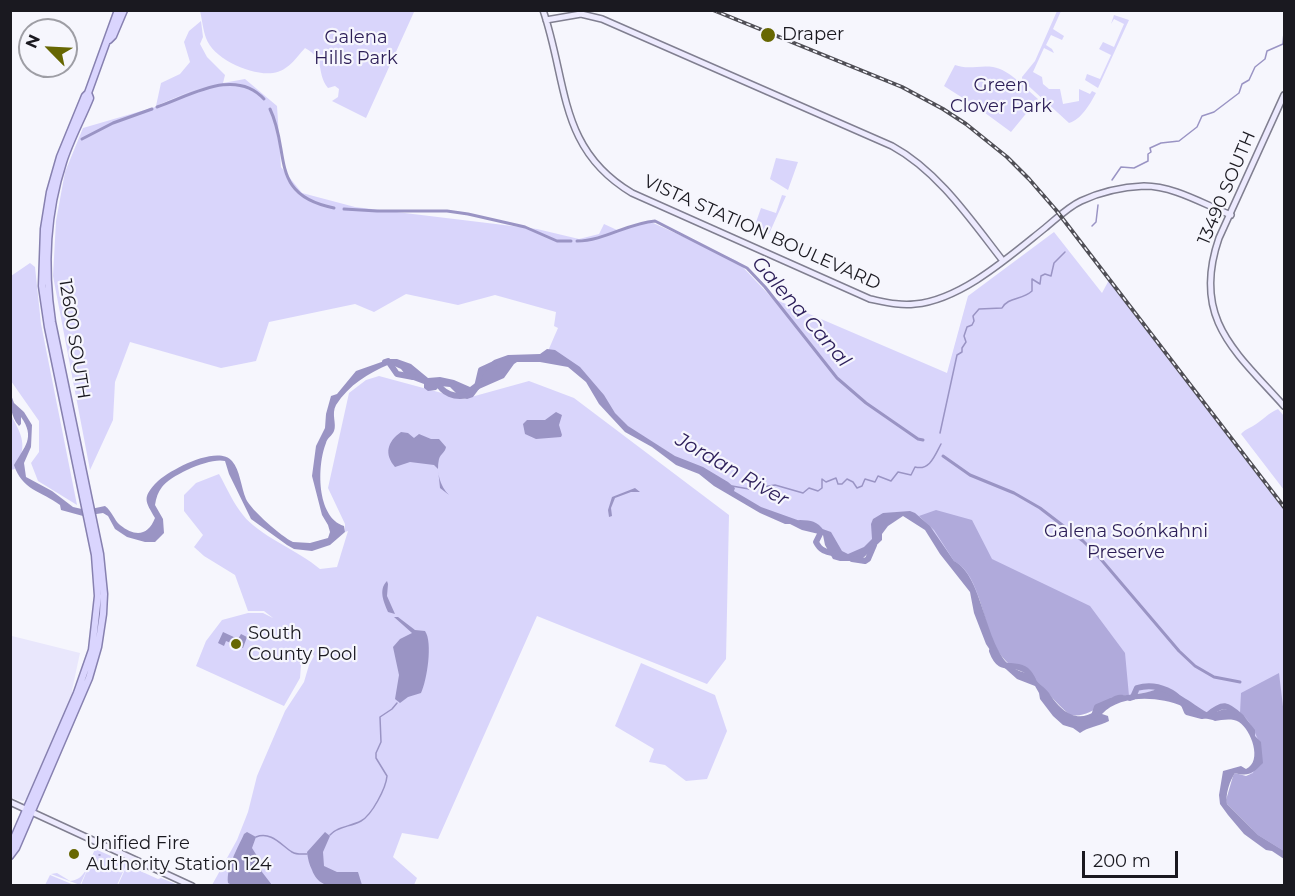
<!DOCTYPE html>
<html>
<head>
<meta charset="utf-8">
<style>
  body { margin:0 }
  #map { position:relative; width:1295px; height:896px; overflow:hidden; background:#f6f6fd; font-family:Montserrat,sans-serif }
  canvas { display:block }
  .frame { position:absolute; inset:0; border:12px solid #1a1920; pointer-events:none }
  .north { position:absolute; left:18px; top:18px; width:60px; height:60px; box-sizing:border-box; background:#f6f6fd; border:2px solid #9e9ea5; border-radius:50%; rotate:294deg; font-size:16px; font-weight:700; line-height:24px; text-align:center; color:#1a1920 }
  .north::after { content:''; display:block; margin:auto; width:21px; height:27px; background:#676702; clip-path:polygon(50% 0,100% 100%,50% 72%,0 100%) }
  .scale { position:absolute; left:1082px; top:851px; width:96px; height:27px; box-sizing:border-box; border:3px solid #1a1920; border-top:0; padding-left:8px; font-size:18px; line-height:21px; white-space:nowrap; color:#1a1920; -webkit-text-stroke:4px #f6f6fd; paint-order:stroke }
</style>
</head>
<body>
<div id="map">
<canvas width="1295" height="896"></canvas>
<div class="frame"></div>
<div class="north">N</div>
<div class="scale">200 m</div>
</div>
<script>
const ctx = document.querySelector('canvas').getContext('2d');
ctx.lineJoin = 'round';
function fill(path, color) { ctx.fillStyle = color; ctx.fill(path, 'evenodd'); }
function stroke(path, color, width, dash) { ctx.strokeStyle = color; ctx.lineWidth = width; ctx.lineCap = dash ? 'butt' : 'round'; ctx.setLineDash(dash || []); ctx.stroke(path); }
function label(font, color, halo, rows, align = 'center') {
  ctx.font = font + ' Montserrat,sans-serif'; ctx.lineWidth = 4.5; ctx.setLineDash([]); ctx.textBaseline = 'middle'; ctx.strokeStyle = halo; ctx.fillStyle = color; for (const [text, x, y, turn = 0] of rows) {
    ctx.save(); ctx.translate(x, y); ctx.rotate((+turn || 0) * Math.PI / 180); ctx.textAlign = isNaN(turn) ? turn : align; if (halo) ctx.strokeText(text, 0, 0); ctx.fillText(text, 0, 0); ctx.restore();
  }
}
const built = new Path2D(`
  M12,636L80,653L72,690L74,692L26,799L23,801L11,798Z`);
const green = new Path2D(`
  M412,11L414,12L366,118L332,101L338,97L339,89L335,86L328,88C315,71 327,60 305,48C296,58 288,71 273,73C252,76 213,59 206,38C203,30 202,19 200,11Z
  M1057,11H1061L1053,29L1064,36L1062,40L1051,35L1046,45L1052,49L1054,53L1044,48L1033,72L1042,77L1043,84L1049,89H1060L1063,104L1079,101V89L1090,94L1092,91L1096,93C1090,104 1081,120 1069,123L1022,80V77L1035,61Z
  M1114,15L1129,20L1098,88L1085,80L1087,74L1100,79L1111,55L1099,49L1103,42L1114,47L1124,24L1114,19L1111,24Z
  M201,21L203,37L200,44L207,57L225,75L223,83L245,79L277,106L281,167L302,193L355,207L537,229L579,239L599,234L604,224L617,230L651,222L737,261L772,298L947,373L968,296L1054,232L1102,293L1109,280L1284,509V854L1252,833L1250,771L1260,754L1245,721L1224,709L1210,714L1155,690C1152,692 1134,694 1128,696L978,596L920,518L895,512L873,543L851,556L841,553L818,527L802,524L762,510L634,431L611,413L573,363L548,351L558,328L554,326L556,312L495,295L458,305L406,294L374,312L355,304L269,322L256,361L221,368L130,342L115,382L113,420L90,470L53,276L56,221L65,172L83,128L155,107L200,87L156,106L161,83L180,74L190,62L184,42L189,31Z
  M955,65C968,70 979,65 993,67C1010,70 1025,88 1038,99L1011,132L977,107L944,86Z
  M776,158L798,162L788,190L770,179Z
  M782,195L786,196L769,234L754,228L761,208L776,213Z
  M30,263L35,267L41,324L77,505L38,481L31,463L39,452V421L11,381V276Z
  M379,376L464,399L529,381L574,398L729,515L726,659L707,684L537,616L438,839L402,833L393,857L417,878L414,885H212L237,840L248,812L257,776L285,711L304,682L309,665L314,656L310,650L302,653L300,678L284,706L196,666L206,641L222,620L248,613H263L273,618L264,611H248L235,575L204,556L194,547L203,535L184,511V495L196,483L219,474C227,488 233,503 243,515C258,535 299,551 320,569L337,567L348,531L345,532V524L328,488L349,393L366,380Z
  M1278,409L1284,416V490L1241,434C1246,429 1248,429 1253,426C1262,421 1268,413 1278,409Z
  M10,413C17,427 26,439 21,455C20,460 16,464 15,469L11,470Z
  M641,663L715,695L727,731L707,779L686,781L665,765L649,762L654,749L615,726Z
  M95,849L127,863L117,885H81L90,863L80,885L51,874L57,873L70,881C86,880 89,862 95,849Z
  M127,865L158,879L161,878L178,885H118Z
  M50,875L74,885H45Z`);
const forest = new Path2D(`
  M936,510L972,520L992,559L1090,606L1125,653L1129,696C1104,693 1097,719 1070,715C1055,703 1045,688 1031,676C1026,672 1019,671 1014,668C1008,664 1002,657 998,651C983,629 981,574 954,561L934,530L919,516Z
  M1279,673L1284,715V851L1258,835L1227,804L1226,800L1233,776L1235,773L1246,776L1253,773L1261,745C1255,734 1250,719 1240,713L1241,693Z`);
const water = new Path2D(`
  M547,349L555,350L580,367L604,395L615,413L628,426L675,456L703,467L728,482L735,488L734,491L761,507L831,532L842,551L848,554L864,547L872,539L871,524L873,519L883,513L910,511L915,513L930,526L954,561C982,575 984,639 1008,664C1015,671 1025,672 1034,676C1037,684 1045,687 1049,693C1059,709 1076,725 1095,711C1102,706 1109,697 1118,695C1125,694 1121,696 1127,695C1135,695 1152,692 1159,688C1178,690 1193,705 1210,714L1224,709L1240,713L1244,716L1255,730V736L1261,742L1263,763C1253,773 1249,777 1235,773C1230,780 1225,795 1227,804L1258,835L1284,851V859L1272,851L1266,850L1244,834L1228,815L1220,804L1219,795L1223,771L1241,766L1246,769C1263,761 1251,730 1239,722C1232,718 1222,720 1215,721C1209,718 1203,719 1197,716C1191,713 1188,708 1182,706C1159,696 1120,694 1102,714L1108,716L1109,721C1099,726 1088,727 1080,733L1073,728L1063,725L1053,716L1040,699L1039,693L1035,686L1017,679L998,662L986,644L974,613L970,592L940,554L925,530L903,516L888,526L882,534V540L860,561H840L833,559L825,545L823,535L802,530L790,524H785L760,513L714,486L699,474L676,465L652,447L625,432L599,404L586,382L568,367L540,362H517L514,364L504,378L479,389L473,397L467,399L459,396L450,387L440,386L436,390L428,391L424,388V384L408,378L401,369L390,364C368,373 349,385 336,405C331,414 337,424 334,431C332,436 327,438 326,443C317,465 316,517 344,526L345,532L330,545L312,551L294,549L287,545L251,519L229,474L225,461C210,457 171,475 162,487C158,492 156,498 155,505L163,519L164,533L155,542H145L127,537L115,529L108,516L103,513L83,516L61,510L60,505C41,491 22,490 14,465C24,447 36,438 21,417V424L19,426C10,416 11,405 10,392L14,403L24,412L32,425L31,447L24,463L26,477L52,491L73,507L86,510L105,506C112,511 114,520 120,525C135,537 148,536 155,518C146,502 141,498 157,482C169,470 218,444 232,461C240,470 241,487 246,499C251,510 282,537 293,542L310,543L328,538L330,532L328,525L322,515L312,476L316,446L325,428L326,414L331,396L337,394L356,371L390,359H397L411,364L428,378L440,377L454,380L470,387L478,381L482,371L494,360L508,355L540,354Z
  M556,412L562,415L559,425L562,435L561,437L536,439L525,434L523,424L527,420H545Z
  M401,432L408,433L414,438L419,434L431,439H439L446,447C445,453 441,453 439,459C436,472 440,486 449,495L440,488L438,469L434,465L410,462L395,467C384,454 387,442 401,432Z
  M635,488L640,492H631L615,498L611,508L612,516L609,517L608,510L612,497Z
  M387,581L388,584L387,596L395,614L388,612C384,602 378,590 387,581Z
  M394,617H398L415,630L425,631C433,642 427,681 421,693L408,697L400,703L395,699L399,675L393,647L400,639L412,633Z
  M223,632L238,639L241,634L247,637L243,648L226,641L224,646L218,643Z
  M247,832L256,837L252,848L262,864V872L272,885H232L228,883C226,867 238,848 244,834Z
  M325,832L330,836L323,852L324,866L337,872H358L362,885C341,886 320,892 312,870C309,864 308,859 307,852Z`);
const stream = new Path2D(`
  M1112,180L1121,167L1134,168L1148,161V154L1151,152L1150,148L1161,143L1179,141L1197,127L1202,116L1214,112L1239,93L1242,84L1249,80L1255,67L1265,59L1267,51L1283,44L1284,32
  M1092,226L1096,222L1098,205
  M940,433L957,355L962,352V348L966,342L964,336L967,327L972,325L974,321L973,316L979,309L1002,308C1008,297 1022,300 1032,291V279L1040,284L1041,276L1045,274L1051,276L1054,263L1065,252
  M732,486L749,489L775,485L803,493L809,488L818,491L822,488V479L826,482L836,478L838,484H842L847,479L853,482L857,488L862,486L865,479L875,482L878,476L891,481L898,472L911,475L915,467C930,471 935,455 941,444
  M330,835C338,826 350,827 361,821C372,815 386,788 387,776L376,758V753L381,742L380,717L392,709L397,703
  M256,837C271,831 281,845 292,852C297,855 302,854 307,854
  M99,855H100`);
const canal = new Path2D(`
  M157,107C190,96 235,67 264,99
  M270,109C291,152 268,195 334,208
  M82,139L113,123L152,109
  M344,209L377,211H447L468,214L525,227L557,241H571
  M577,241C604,241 628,223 655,221L747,268L765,287L837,378L866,403L918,439L923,440
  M943,456L970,475L1014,493L1040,508L1083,541L1099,557L1179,651L1195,666L1214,677L1240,682`);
const river = new Path2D(`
  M385,362L388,361L397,374L413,377
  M437,381C442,394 455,398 468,395
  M477,387L481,370L494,364
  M800,523C810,523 816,524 821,532L816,542C821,552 827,552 837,554
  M852,559L865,561L868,559L874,545
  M992,651C1000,673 1010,662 1024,669C1028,671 1031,676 1033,680
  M1130,698L1133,697L1137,688C1156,682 1181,692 1187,712L1202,716L1208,715C1223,702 1227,704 1241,717
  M1094,716L1097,707L1111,701`);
const secondary = new Path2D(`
  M543,10C568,83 558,149 632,193L870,299C885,302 900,306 915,304C961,300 1010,256 1045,228C1056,219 1068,207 1081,201C1100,192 1123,187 1144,186C1174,186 1203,204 1231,215
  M546,20L581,14L602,19L892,146C938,171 971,220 1003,261
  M1284,95L1219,238C1191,319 1236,352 1284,406
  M10,802L192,886`);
const primary = new Path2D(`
  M109,40L113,36L124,10
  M10,847L77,693L92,650L98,596L95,555L48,327L42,286L44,229L50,192L60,157L85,96L88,93L118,10
  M10,856L16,848L89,678L98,647L103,614L104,594L100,554L52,322C44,269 46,214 63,162C70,140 81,120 90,98L88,93`);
const rail = new Path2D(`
  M713,10L902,87L943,109L966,124L1007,157L1029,179L1056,210L1284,507`);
const markers = [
  [768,35,8,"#676702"],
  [236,644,6,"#676702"],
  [74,854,6,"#676702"]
];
const poiNames = [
  ["Draper",782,35],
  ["South",248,634],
  ["County Pool",248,655],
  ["Unified Fire",86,844],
  ["Authority Station 124",86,865]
];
const parkNames = [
  ["Galena",356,38],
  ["Hills Park",356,59],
  ["Green",1001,86],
  ["Clover Park",1001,107],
  ["Galena Soónkahni",1126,532],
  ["Preserve",1126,553]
];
const streetNames = [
  ["13490 SOUTH",1227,188,-67],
  ["VISTA STATION BOULEVARD",762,233,24],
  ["12600 SOUTH",74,339,81]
];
const waterNames = [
  ["Galena Canal",801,312,49],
  ["Jordan River",732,470,30]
];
fill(built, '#e9e7fc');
fill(green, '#d9d5fb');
fill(forest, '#b0aadb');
fill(water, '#9a94c4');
stroke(stream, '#9a94c4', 1.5);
stroke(canal, '#9a94c4', 3);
stroke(river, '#9a94c4', 6);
stroke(secondary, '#807f90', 8);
stroke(primary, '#8781b0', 9);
stroke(secondary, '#edeafe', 5);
stroke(primary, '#dad5fe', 6);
stroke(rail, '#504f56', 4);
stroke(rail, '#f6f6fd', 1.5, [4.5]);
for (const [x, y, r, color] of markers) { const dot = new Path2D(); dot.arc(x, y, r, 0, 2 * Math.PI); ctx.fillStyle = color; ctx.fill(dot); stroke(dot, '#f6f6fd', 2); }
label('18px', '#1a1920', '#f6f6fd', poiNames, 'left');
label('18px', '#2c1e57', '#f6f6fd', parkNames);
label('18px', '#1a1920', '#f6f6fd', streetNames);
label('italic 20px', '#2e205b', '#f6f6fd', waterNames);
</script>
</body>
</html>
